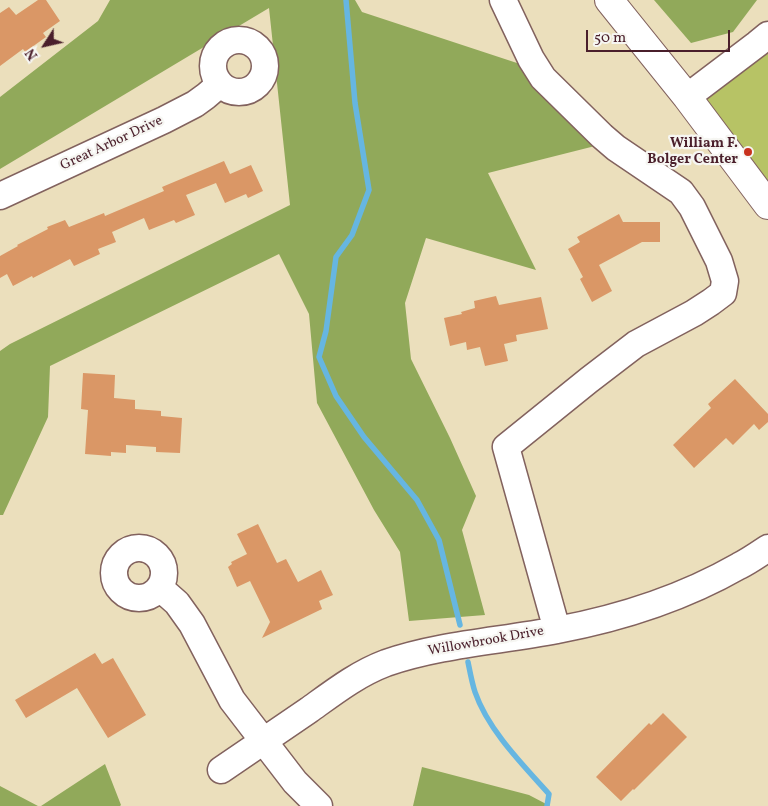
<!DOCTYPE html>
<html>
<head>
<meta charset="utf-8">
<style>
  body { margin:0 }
  #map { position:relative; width:768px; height:806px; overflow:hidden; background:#ebdfbc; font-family:Vollkorn,serif }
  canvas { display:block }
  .north { position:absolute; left:20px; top:20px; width:50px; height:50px; -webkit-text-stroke:4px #f6f6f2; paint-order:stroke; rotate:235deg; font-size:14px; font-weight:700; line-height:20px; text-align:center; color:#4a1f2b }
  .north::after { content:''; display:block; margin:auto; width:18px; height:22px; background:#4a1f2b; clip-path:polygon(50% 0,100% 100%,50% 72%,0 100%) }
  .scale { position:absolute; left:586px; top:30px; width:144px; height:22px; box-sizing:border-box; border:2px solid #4a1f2b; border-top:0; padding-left:6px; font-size:15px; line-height:18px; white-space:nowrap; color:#4a1f2b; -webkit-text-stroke:4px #f6f6f2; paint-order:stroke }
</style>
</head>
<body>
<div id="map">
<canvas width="768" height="806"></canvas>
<div class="north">N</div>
<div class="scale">50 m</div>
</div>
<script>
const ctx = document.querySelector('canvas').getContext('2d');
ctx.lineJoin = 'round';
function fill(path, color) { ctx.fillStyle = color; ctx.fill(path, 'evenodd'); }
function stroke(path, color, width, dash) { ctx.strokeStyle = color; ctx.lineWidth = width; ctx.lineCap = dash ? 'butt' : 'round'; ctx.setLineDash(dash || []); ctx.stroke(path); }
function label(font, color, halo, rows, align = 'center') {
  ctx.font = font + ' Vollkorn,serif'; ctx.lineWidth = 4.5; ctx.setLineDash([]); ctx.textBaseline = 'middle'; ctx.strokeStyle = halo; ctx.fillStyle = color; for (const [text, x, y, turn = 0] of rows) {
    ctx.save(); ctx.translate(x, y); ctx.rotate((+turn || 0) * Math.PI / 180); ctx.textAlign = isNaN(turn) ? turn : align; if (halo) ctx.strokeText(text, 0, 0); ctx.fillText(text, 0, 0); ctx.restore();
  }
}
const green = new Path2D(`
  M768,34V207L687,97Z`);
const forest = new Path2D(`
  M110,0H355L362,12L520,64L595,146L488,173L536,270L426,238L405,303L411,359L450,438L476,496L462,530L485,615L409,621L400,552L374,510L317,403L309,314L279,254L50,366L48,417L3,515H0V351L10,344L290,205L269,8L0,169V97L98,21Z
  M654,0H757L733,32L691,43Z
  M105,764L121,805L120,806H41Z
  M422,767L529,795L550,806H413Z
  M0,786L38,806H0Z`);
const stream = new Path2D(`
  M346,0L355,103L369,190L352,235L336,257L326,331L319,357L336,396L364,437L417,500L439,540L460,625
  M468,662C470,672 472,683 475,692C488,730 523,765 549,794L547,806`);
const building = new Path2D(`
  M38,0H46L60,21L43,33L46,37L25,52L23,49L0,66V13L9,7L16,15Z
  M224,161L230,174L251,165L263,191L248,198L246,194L225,203L216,183L186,195L195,215L176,223L174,220L149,230L144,218L112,232L116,242L98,249L100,254L74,266L70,259L33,278L32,276L13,286L7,274L0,278V256L18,246L17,245L48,229L47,227L65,220L69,227L104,213L105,216L164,191L162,187Z
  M619,214L623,222H660V242H642L599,265L612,291L592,302L580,279L583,277L568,249L580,242L577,237Z
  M496,296L499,305L541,297L548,329L516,335L517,341L504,344L508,361L485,366L480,347L467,350L466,342L450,346L444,318L462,314L461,312L475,308L474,301Z
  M83,373L115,375L114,398L135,400V409L161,411V416L182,418L180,453L156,452V447L126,445V453L111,452V456L85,454L88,410L81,409Z
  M735,379L768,414V422L759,430L754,424L733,445L726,438L694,468L673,445L711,408L708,404Z
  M258,524L277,563L286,559L298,582L321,570L333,595L319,601L322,609L262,638L270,622L250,581L237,587L228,567L232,564L231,562L247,554L237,534Z
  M95,653L102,664L113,658L146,715L108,738L77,688L26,718L15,700Z
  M663,713L687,737L634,790L633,789L621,801L596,777L649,723L651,725Z`);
const minor = new Path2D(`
  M503,0L531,59L543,78L602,136L616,148L681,192L692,207L719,261L725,281L723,293L711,302L694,313L636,344L589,380L506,447L557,630
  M213 66a26 26 0 1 1 52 0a26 26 0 1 1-52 0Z
  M687,97L757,44L768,35
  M0,196L164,120L195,104L206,96L220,84
  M114 573a25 25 0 1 1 50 0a25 25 0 1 1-50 0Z
  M160,588L177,603L192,624L232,700L295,782L319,806
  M221,770C250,750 280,730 309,710C334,692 357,674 386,663C441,644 501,641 557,630C621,618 683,598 739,566C749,561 759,554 768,548`);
const major = new Path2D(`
  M609,0L687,97L768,205`);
const markers = [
  [748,152,5,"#c8321e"]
];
const streetNames = [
  ["Great Arbor Drive",112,144,-25],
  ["Willowbrook Drive",486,642,-10]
];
const poiNames = [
  ["William F.",738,144],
  ["Bolger Center",738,160]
];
fill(green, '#b7c365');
fill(forest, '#91a95a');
stroke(stream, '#66b6e1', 5.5);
fill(building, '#da9766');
stroke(minor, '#82625e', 29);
stroke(major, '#82625e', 30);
stroke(minor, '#fff', 26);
stroke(major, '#fff', 28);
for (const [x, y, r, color] of markers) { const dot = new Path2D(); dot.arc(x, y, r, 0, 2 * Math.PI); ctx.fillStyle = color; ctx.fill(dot); stroke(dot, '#f6f6f2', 2); }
label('14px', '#4a1f2b', '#f6f6f2', streetNames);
label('bold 14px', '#4a1f2b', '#f6f6f2', poiNames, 'right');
</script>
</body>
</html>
